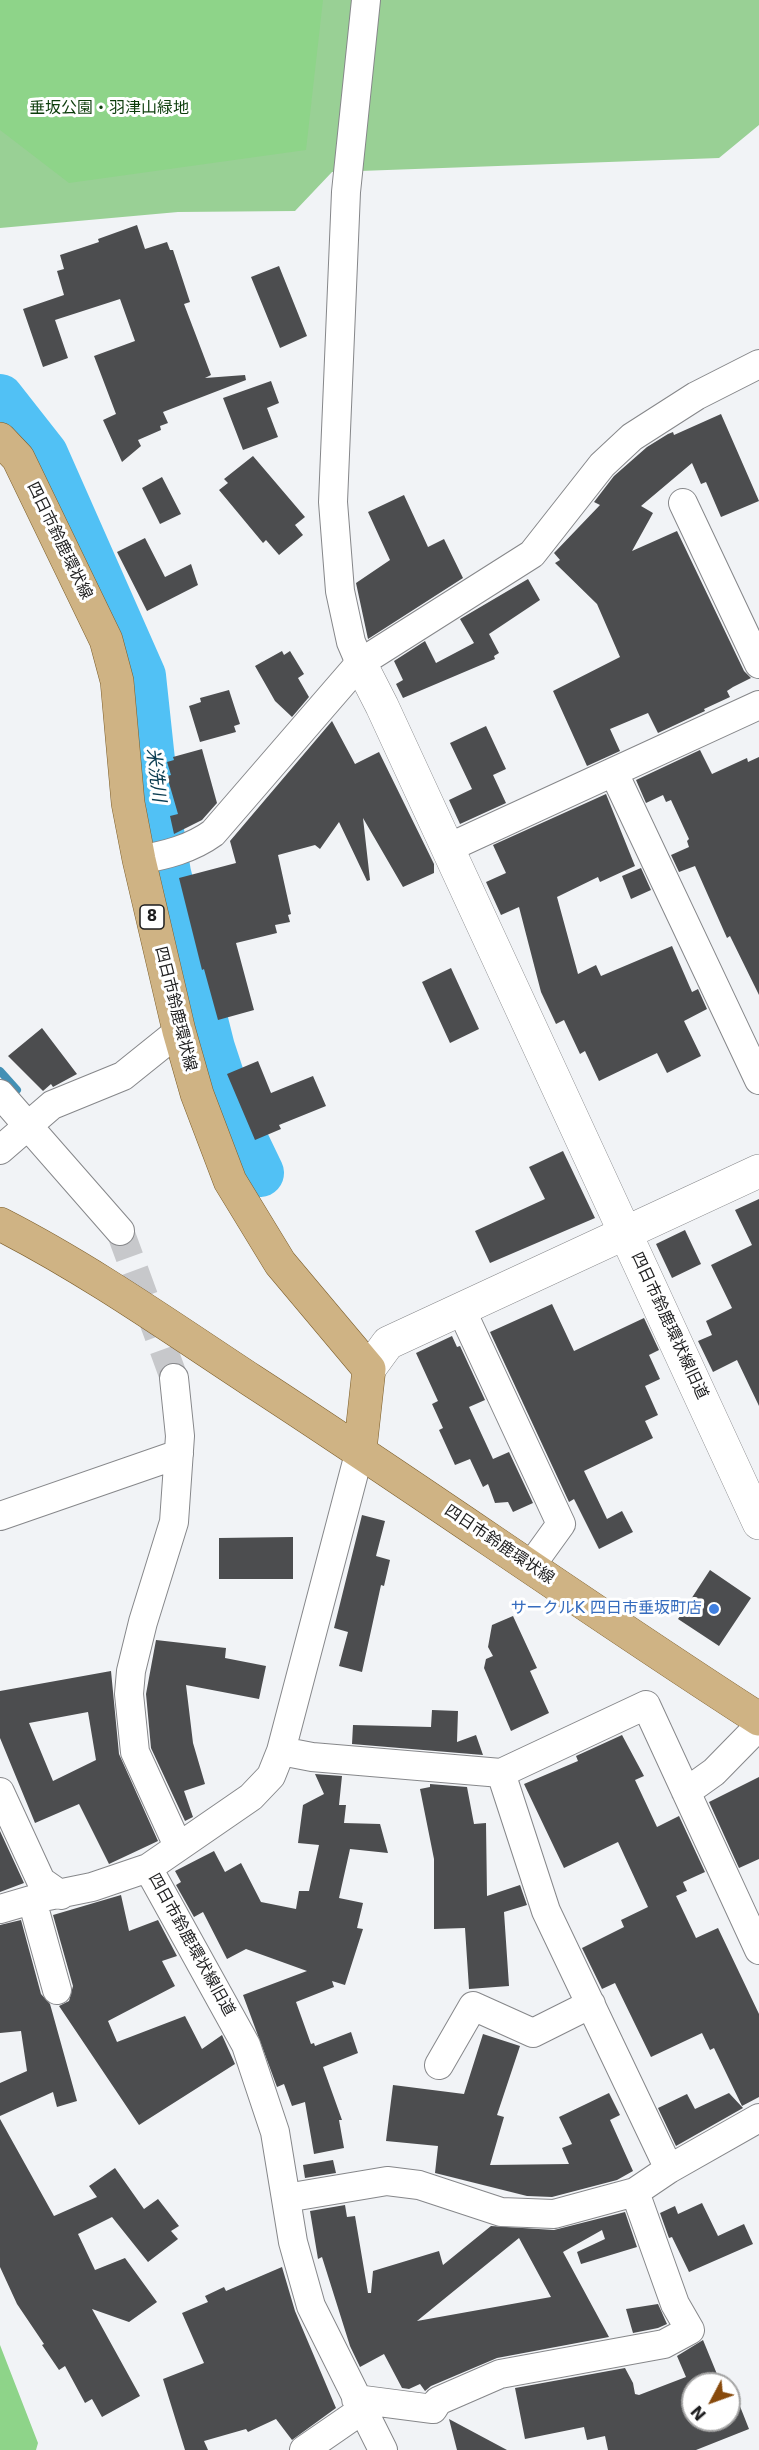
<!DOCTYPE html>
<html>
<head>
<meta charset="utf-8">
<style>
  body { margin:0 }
  #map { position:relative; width:759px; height:2450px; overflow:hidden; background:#f1f3f6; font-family:"DejaVu Sans",sans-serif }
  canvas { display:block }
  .north { position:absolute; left:681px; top:2372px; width:60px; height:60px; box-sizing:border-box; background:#fff; border:2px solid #a5a5a5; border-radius:50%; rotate:229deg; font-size:16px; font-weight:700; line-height:24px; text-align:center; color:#1e1e1f }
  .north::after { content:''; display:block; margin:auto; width:21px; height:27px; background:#884a0c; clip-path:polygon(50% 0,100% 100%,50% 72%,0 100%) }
</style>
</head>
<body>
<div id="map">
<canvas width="759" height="2450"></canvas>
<div class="north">N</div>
</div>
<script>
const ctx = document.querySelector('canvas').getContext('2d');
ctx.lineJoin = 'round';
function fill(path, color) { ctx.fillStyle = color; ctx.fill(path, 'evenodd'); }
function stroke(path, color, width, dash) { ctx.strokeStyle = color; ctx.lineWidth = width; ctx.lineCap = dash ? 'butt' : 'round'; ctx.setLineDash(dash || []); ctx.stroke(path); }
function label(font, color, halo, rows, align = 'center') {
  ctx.font = font + ' "DejaVu Sans","Noto Sans JP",sans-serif'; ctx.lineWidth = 6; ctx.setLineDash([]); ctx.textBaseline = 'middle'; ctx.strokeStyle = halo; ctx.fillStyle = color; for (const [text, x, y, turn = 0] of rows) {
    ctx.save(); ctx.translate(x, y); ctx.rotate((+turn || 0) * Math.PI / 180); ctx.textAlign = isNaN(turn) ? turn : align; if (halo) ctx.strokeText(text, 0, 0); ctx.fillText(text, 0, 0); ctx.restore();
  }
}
const green = new Path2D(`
  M0,0H759V125L719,158L332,172L295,211L178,212L0,228Z`);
const forest = new Path2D(`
  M0,0H323L306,150L69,183L0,130Z
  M0,2345L38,2443L36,2450H0Z`);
const stream = new Path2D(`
  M0,1071L17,1090`);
const river = new Path2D(`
  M0,398L44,454L142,676L156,807L167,873L211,1048L235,1121L260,1173`);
const building = new Path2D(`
  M137,225L145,249L167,242L170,250H173L190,302L184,304L211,375L205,378L245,375L246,380L163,412L168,423L160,426L161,430L138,440L141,446L122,462L103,420L116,414L94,356L135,341L120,299L55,320L68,358L43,367L23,309L64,295L57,271L64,269L60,255L99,242L98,239Z
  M279,266L307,336L280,348L251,277Z
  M271,381L279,403L267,408L278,437L243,450L223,398Z
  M721,414L759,501L721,517L706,482L701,484L692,463L641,506L653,513L632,551L677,531L744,671L751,678L733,687L727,691L730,697L704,709L705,711L658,733L648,713L610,729L620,751L587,766L553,691L620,657L597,604L555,563L560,560L554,553L600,505L594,502L614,476L647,447L668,434L673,432L674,435Z
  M253,456L305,517L295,525L303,535L279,555L266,540L263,543L219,490L228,483L224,479Z
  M162,477L181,514L160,524L142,488Z
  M404,495L428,547L444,539L463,578L368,639L356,583L390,560L368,512Z
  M145,538L165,577L191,564L198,585L147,611L117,552Z
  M528,579L540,600L489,634L499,653L494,656L495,659L403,698L396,684L403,680L394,661L425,641L436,663L474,643L460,619Z
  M282,651L284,655L290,651L304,674L298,678L309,697L292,717L275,701L255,666Z
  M229,690L240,724L234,726L236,732L200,742L189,706L201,702L200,698Z
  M332,721L355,764L379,752L434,864V873L403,887L363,818L370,880L367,881L339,822L320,849L315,845L278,855L291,914L288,915L290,922L275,925L277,933L236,943L254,1010L218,1020L204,969L202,970L179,878L236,863L230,841Z
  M486,726L506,769L493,775L506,803L460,824L449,800L472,789L450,743Z
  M202,749L217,803L202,820L174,834L170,816L178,814L167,776L171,775L167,762L174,760L173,757Z
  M700,750L712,774L747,758L748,762L759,757V995L730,936L727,938L695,866L679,872L671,855L689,847L687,841L689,839L671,800L666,802L663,795L646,803L636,780Z
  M606,794L635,866L600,882L598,877L557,897L578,974L596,965L601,976L672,946L692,992L698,989L707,1009L684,1021L701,1056L667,1073L657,1053L599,1081L585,1051L580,1054L564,1020L556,1024L541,992L519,907L501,915L486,882L506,873L493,845Z
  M641,868L651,890L631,899L622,876Z
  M451,968L479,1029L450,1043L422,982Z
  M42,1028L77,1074L53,1087L51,1084L43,1091L8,1056Z
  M258,1061L271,1093L313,1076L326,1106L279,1125L281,1129L255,1140L227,1074Z
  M563,1151L595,1218L490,1263L475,1231L545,1199L529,1167Z
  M759,1199V1406L737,1360L713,1372L698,1341L712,1335L706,1321L732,1308L711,1265L752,1245L735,1210Z
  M685,1230L701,1264L672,1278L656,1244Z
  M552,1304L574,1351L644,1318L659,1350L649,1355L660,1379L645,1386L658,1415L645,1421L653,1438L584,1471L607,1519L622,1511L633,1532L599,1549L574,1499L569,1502L490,1332Z
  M452,1336L457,1347L460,1346L485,1400L469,1407L493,1459L509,1452L533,1503L513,1512L508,1502L495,1503L488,1484L483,1487L470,1459L455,1465L439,1430L443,1428L432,1404L438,1401L416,1353Z
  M362,1515L385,1521L376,1556L390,1560L384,1586L381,1585L362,1672L339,1666L348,1632L334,1628Z
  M293,1537V1579H219V1538Z
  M710,1570L751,1598L719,1646L678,1619Z
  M513,1616L537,1668L530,1671L549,1713L511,1731L484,1668L486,1659L493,1656L488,1647L492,1625Z
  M156,1640L226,1648L225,1658L266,1666L259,1699L186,1685L193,1743L205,1784L184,1791L193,1817L185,1821L151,1748L146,1694Z
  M111,1671L119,1754L158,1841L109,1864L79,1804L35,1823L0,1738V1691ZM88,1712L96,1760L53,1781L29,1723Z
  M432,1710L458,1711L457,1742L476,1735L483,1755L352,1744L353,1725L431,1727Z
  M622,1735L644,1776L635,1780L657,1827L679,1816L705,1872L683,1882L687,1891L676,1896L696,1938L718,1928L759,2014V2097L742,2106L714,2048L710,2050L702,2033L651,2057L615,1983L602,1989L582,1948L624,1927L621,1920L648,1907L618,1842L564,1868L524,1784L578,1761L576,1756Z
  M315,1774L342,1776L339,1805H346L344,1823L380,1824L388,1853L350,1849L339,1898L363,1903L357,1928L363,1929L345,1985L332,1981L334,1987L296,2002L311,2044L314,2043L315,2046L351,2032L358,2053L323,2067L342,2120H339L344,2148L314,2154L305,2102L292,2106L284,2084L277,2087L243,1995L307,1971L246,1949L227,1959L203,1912L194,1917L176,1885L181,1882L175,1871L214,1851L225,1872L241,1863L261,1902L296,1909L299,1891H309L319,1845L298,1843L303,1805L324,1794Z
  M759,1777V1859L739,1868L709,1802Z
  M430,1784L467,1787L474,1824L486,1823L487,1896L520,1885L527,1905L504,1912L509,1986L469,1989L465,1928L434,1929V1859L420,1789L430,1787Z
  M0,1831L24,1883L0,1892Z
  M121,1895L129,1931L158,1920L177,1956L162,1961L175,1986L108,2021L117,2042L185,2016L202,2049L222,2035L235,2064L139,2125L59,2006L69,2001L73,1986L53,1915Z
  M21,1920L41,1994L50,2004L77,2101L57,2107L53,2092L0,2116V2083L27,2071L21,2031L0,2033V1925Z
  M483,2034L520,2046L497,2115L504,2117L490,2165L569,2164L562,2148L572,2144L559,2117L609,2093L620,2115L610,2120L633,2171L617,2180L552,2197L527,2196L435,2173L438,2146L386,2141L393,2085L464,2094Z
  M729,2093L743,2108L676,2146L658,2108L687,2094L695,2109Z
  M0,2119L54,2216L97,2197L89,2186L115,2168L144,2209L158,2199L179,2226L171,2231L178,2239L148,2262L112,2217L78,2234L95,2270L125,2258L157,2302L129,2322L92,2309L140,2396L102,2417L92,2399L85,2403L65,2366L59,2370L42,2345L44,2344L17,2304L0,2267Z
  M333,2160L336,2173L305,2178L303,2165Z
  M702,2203L718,2236L744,2224L753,2244L689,2272L672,2237L669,2238L660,2213L675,2206L678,2214Z
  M345,2205L347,2217L355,2216L368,2293H371L373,2271L439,2251L443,2265L491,2226L554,2230L625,2212L637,2247L581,2264L577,2252L605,2239L602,2230L563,2252L609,2337L497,2358L431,2386L425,2391L420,2384L409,2389L402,2388L384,2354L360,2367L350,2346L322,2257L318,2259L310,2211ZM519,2238L551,2297L417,2321Z
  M282,2267L295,2311L336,2408L292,2440L276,2419L248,2432L246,2429L204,2441L208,2450H185L163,2379L204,2363L182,2313L208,2302L205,2296L224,2287L226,2291Z
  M658,2304L667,2324L658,2328L633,2333L626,2309Z
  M703,2340L719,2379L725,2377L727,2382L730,2381L749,2429L696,2450H608L605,2436L587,2440L584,2427L525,2439L515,2388L625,2368L633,2383L635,2394L639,2395L686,2377L677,2356ZM693,2384H729V2420H693Z
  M449,2419L507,2450H457Z`);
const minorTunnel = new Path2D(`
  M120,1231L174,1378`);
const minor = new Path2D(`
  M683,503L759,664
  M360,663L351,642L340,591L333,502L346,192L366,0
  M614,773L759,1080
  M448,848L759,705
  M139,860C166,855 191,849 213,833L360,663L532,554L602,465L632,437L696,396L759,364
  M0,1094L120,1231
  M0,1150L52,1105L123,1076L179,1031
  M461,1309L561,1524L530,1567
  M174,1378L180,1436L174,1522L143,1622L131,1671L129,1694L135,1752L178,1846
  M0,1516L179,1454
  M281,1751L312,1757L501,1773L646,1705L759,1950
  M501,1773L546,1911L669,2169L759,2118
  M0,1792L41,1881L61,1895
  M686,1792L714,1772L759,1726
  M148,1868L246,2045L275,2132L293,2242L311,2306L383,2450
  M32,1900L57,1990
  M0,1909L38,1898L92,1887L148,1868L251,1797L271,1776L281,1751L360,1450
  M439,2065L473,2006L533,2033L591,2004
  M286,2198L387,2181L419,2185L501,2212L554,2214L635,2192L669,2169
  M356,2399L433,2409L438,2401L500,2374L664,2344L690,2330L675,2304L635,2192
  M304,2450L362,2410`);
const tertiary = new Path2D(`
  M360,663L382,706L759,1523
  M369,1369L388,1343L759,1171`);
const primary = new Path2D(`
  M0,439L18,458L106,640L117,681L128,803L139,860L179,1031L197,1094L230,1181L280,1263L369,1369L360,1450
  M0,1224C88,1269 169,1326 251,1380C422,1491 588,1609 759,1719`);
const markers = [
  [714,1609,6,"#3f7fe0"]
];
const shields = [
  [152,917,24]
];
const shieldNames = [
  ["8",152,917]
];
const parkNames = [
  ["垂坂公園・羽津山緑地",109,109]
];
const streetNames = [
  ["四日市鈴鹿環状線",59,541,64],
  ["四日市鈴鹿環状線",175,1009,76],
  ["四日市鈴鹿環状線旧道",669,1326,65],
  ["四日市鈴鹿環状線",499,1545,34],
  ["四日市鈴鹿環状線旧道",191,1945,61]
];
const shopNames = [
  ["サークルK 四日市垂坂町店",702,1609]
];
const waterNames = [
  ["米洗川",155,775,83]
];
fill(green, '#99d095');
fill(forest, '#8ed489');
stroke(stream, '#4290b5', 8);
stroke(river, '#51c1f5', 48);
fill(building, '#4c4d4f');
stroke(minorTunnel, '#c7c8cb', 28, [28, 14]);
stroke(minor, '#86878a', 30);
stroke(tertiary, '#86878a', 34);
stroke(primary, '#7c5e2b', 34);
stroke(minor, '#fff', 28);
stroke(tertiary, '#fff', 33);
stroke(primary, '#cfb384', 33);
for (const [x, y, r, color] of markers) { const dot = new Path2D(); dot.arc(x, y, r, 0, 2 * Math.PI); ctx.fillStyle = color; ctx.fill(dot); stroke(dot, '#fff', 2); }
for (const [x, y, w] of shields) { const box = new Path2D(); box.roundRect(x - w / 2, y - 12, w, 24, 4.5); ctx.fillStyle = '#fff'; ctx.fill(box); stroke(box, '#1e1e1f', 1.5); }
label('bold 15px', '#1e1e1f', null, shieldNames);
label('16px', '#0d3d0c', '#fff', parkNames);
label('16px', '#1e1e1f', '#fff', streetNames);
label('16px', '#366cbe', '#fff', shopNames, 'right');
label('italic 18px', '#0a3c51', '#fff', waterNames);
</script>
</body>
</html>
